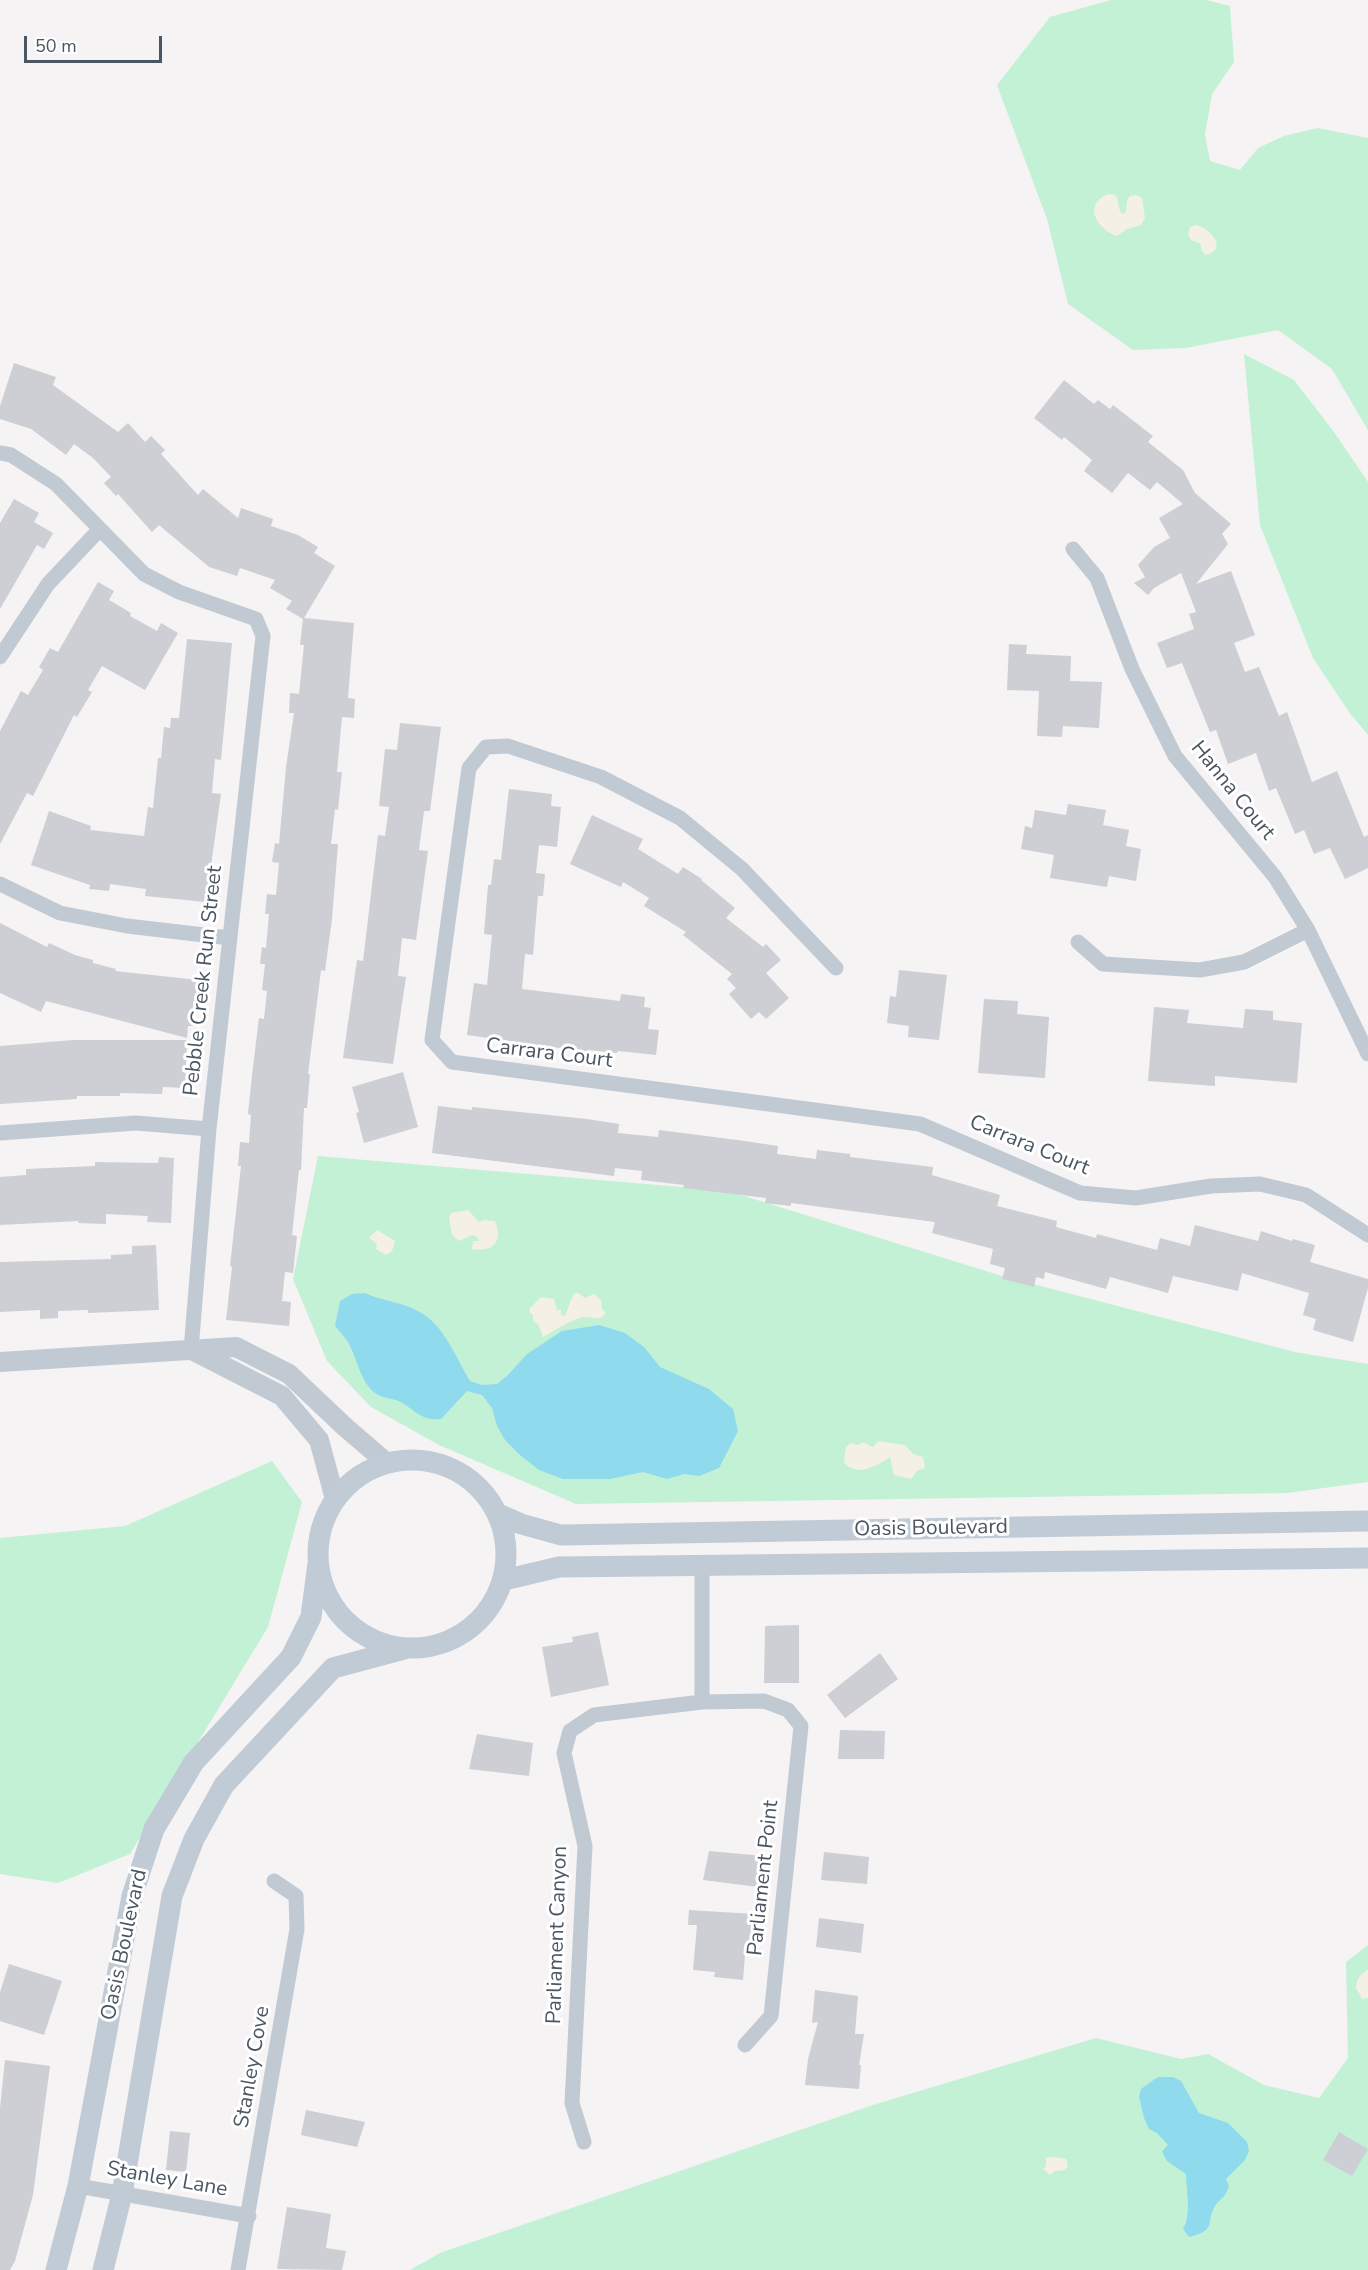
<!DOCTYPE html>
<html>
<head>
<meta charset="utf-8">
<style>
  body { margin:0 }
  #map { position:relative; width:1368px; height:2270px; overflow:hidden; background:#f5f3f3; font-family:"Nunito Sans",sans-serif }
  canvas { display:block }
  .scale { position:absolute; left:24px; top:36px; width:138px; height:27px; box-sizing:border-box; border:3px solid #4a5661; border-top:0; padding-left:8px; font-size:18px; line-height:21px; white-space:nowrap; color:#4a5661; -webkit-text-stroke:4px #fff; paint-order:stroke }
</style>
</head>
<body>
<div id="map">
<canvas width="1368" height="2270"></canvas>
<div class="scale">50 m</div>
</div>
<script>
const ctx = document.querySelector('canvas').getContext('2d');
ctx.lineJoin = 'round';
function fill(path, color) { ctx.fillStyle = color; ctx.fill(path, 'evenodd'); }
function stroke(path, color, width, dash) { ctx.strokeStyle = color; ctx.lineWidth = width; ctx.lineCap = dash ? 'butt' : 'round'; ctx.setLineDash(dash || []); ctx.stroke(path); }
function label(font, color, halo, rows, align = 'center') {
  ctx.font = font + ' "Nunito Sans",sans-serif'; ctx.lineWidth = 6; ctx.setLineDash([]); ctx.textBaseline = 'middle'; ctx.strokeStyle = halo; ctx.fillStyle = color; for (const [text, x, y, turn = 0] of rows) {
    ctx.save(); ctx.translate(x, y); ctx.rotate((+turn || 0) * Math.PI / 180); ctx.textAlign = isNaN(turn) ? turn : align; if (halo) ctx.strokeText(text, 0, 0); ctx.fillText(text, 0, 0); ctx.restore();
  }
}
const green = new Path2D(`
  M1111,0H1206L1230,6L1234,62L1212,94L1205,134L1210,161L1240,170L1258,148L1284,136L1318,128L1368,138V430L1332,369L1278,330L1186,348L1133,350L1068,304L1047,219L997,85L1050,17Z
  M1244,354L1294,380L1334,432L1368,482V735L1349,712L1313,658L1260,525Z
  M318,1156L728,1191L1002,1276L1295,1352L1368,1364V1482L1287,1493L576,1504L439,1445L371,1407L327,1361L293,1279Z
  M272,1461L302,1502L268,1627L130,1854L58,1883L0,1874V1538L125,1526Z
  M1368,1945V2270H410L440,2253L873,2105L1096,2038L1181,2059L1208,2054L1264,2085L1319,2098L1348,2058L1346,1962Z`);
const sand = new Path2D(`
  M1108,194L1115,195C1120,200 1117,208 1122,214L1126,212L1127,201L1130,196L1136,195L1142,198L1145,218L1141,225L1127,229L1117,236C1097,229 1082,205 1108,194Z
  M1196,225C1210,228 1229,249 1206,255L1202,251L1200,243C1190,241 1186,237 1190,227Z
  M468,1210L479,1222L484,1220L495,1221C503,1242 494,1252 472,1249L473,1241H479L476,1236L472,1235L459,1241L452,1235L449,1218L451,1213Z
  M377,1230L395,1241L392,1251L386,1255L376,1249L377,1244L369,1238Z
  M578,1293L585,1298L594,1294L601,1300L602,1309L606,1313C597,1323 595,1316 584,1317C574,1318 552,1332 543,1337L539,1326L533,1320V1315L529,1312L530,1308L541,1297L554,1299L557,1310H561V1315L565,1316C568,1309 570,1301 574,1294Z
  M878,1441L905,1445L913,1454L923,1457L925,1468L917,1471L911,1479L894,1475L890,1457C877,1466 856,1478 844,1462L846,1447L851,1443L858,1445L863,1442L873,1447Z
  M1368,1970V1998L1362,1999L1356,1988C1357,1979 1360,1974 1368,1970Z
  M1053,2157L1066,2159L1068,2166L1065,2170L1055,2171L1050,2175L1043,2169L1046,2166V2158Z`);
const water = new Path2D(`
  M365,1293C382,1301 402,1302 418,1311C444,1324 456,1358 470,1381L482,1385L497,1384L508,1375L527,1354L562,1331L599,1325L625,1333L644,1347L660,1367L709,1389L733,1409L738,1431L719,1468L699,1476L684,1474L667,1479L643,1472L610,1479H563L539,1470L520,1455L505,1440L497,1426L492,1408L482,1395L467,1391L441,1419C423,1421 418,1413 404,1404C394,1397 385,1400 375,1393C360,1381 358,1361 349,1344C346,1338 340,1332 335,1326L340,1301L352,1294Z
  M1158,2077H1173L1181,2081L1199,2113L1228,2123L1247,2142L1249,2151L1245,2160L1226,2179L1229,2186C1225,2199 1220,2198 1215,2206C1205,2223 1218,2230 1189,2237L1183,2229C1192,2215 1186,2190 1186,2174L1167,2161L1162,2151L1168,2145L1157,2133L1149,2129L1144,2118L1139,2097L1141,2089Z`);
const building = new Path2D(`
  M14,363L56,377L53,385L118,432L128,423L145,442L151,436L165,450L161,454L198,495L203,489L238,518L241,508L273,519L271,526L298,535L318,547L314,553L335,566L304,618L354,623L348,698L355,699L354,718L342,717L337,772H342L338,810L335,809L331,844H338L332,919L325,971L321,970L308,1074H310L307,1108H304L301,1170H299L292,1235L297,1236L293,1273L285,1272L282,1301L291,1302L289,1326L226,1320L232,1267L230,1266L241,1166H238L240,1142L249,1143L251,1115L248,1114L252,1075L259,1018L264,1019L267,991L262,990L265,964H260L262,947L266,948L269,914H265L267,894L276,895L279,863L272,862L275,843L279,844L286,767L294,713H289L290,693L299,694L304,645H300L303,619L286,609L292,601L270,588L275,580L240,568L237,576L209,567L159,525L152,532L118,494L116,496L104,483L111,477L93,458L74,444L66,455L31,429L0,419V406Z
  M1064,380L1094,404L1098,400L1110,409L1113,405L1153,436L1148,442L1183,470L1195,493L1231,524L1222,534L1228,544L1196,584L1231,571L1255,635L1234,643L1245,672L1259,667L1279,716L1287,712L1312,782L1337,771L1364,837L1368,835V868L1345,879L1330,848L1314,854L1304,830L1295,834L1276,788L1269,791L1256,753L1228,764L1216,730L1210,732L1182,663L1167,668L1157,643L1194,629L1189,614L1196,612L1181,573L1154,588L1148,595L1134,583L1145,577L1138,565L1154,547L1170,538L1159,518L1183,504L1157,482L1150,490L1128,473L1112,493L1084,471L1092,460L1064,437L1062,440L1034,418Z
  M14,499L39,513L34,522L53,533L44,549L37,545L0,609V523Z
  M98,582L114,591L109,600L131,613L130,616L157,631L161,623L178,633L145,690L102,666L88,690L92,692L77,717L74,715L33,796L27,793L0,844V731L21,691L28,695L43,670L39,667L50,648L58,652Z
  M187,639L232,643L221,760L215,759L212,793L221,794L206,902L145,896L146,889L110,884L109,891L89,889L90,885L31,865L49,811L91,826L90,830L144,836L148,807L153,808L158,758H161L164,727L170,728L171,718H179Z
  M1009,644L1027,645L1026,654L1071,656L1070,681L1102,682L1099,728L1063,726L1062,737L1037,736L1039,691L1007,690Z
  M400,723L441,727L430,811H424L419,850L428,851L416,940L402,938L398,976L406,977L393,1064L343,1058L357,960L363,961L378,835L385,836L389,807L379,806L385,749L397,750Z
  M509,789L552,794L551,806L561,807L557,847L539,845L536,873L545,874L543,896H538L533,955L525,954L522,989L620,1001L621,994L645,997L644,1007L651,1008L648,1029L659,1030L656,1055L618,1051L617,1053L588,1050V1052L467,1035L474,983L487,985L492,935L484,934L488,885H491L494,859L501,860Z
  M1068,804L1106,810L1103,825L1129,830L1126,846L1141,849L1136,881L1109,876L1107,887L1050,878L1054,855L1021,849L1025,826L1032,828L1035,810L1066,815Z
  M592,815L643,839L638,849L678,874L683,867L702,879L701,880L735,908L726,918L763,947L766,944L781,960L766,973L789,998L766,1019L759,1012L751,1019L729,994L736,988L727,979L732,974L683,935L686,932L644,906L649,898L623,882L621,887L570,864Z
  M0,923L47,947L49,943L75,955L93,960V963L116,969L115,971L198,980L193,1026H188L187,1038L46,1001L41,1012L0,993Z
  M899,970L947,975L939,1040L908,1037L909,1026L887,1023L890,996L896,997Z
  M984,999L1018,1001L1017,1014L1049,1017L1045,1078L978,1073Z
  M1154,1007L1189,1010L1187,1023L1243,1028L1245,1009L1273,1011V1020L1302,1023L1297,1083L1215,1076V1086L1148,1081Z
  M73,1040H187L185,1088L163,1087L162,1094L120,1093V1096H77V1099L0,1104V1046Z
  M403,1072L418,1127L364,1143L356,1113L359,1112L352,1087Z
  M438,1106L472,1110V1107L587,1119L619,1124L618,1133L658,1137L659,1130L745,1141L778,1146L777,1154L816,1159L817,1150L850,1154V1157L933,1167L932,1175L1000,1195L997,1206L1057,1221L1056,1227L1096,1238L1097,1234L1157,1250L1160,1238L1190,1246L1195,1225L1258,1241L1261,1231L1292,1241L1293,1239L1315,1245L1310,1262L1368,1279V1288L1353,1342L1313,1330L1316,1319L1303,1315L1309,1293L1242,1273L1238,1291L1173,1276L1168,1293L1110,1277L1106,1289L1045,1272L1044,1279L1036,1277L1034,1287L1002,1279L1005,1268L990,1264L993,1249L932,1233L935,1222L791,1203V1206L765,1203L766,1198L683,1188L684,1185L641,1180L642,1171L615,1168L614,1176L432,1153Z
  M159,1157L174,1158L171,1223L147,1222L148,1216L106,1214V1224L78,1223L79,1221L0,1225V1177L26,1175V1169L95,1166V1162L158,1163Z
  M156,1245L159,1310L88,1313V1310L58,1311V1318L40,1319V1310L0,1312V1262L111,1259V1255L132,1254V1246Z
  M799,1625V1683H764L765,1626Z
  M598,1632L609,1685L551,1697L542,1647L573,1642L572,1637Z
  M880,1653L898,1679L845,1718L827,1695Z
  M840,1730L885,1731L884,1759H838Z
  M477,1734L533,1743L529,1776L469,1769Z
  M709,1851L764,1856L758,1887L703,1880Z
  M824,1852L869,1857L867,1884L821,1880Z
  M689,1910L753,1914L752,1942H746L743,1980L714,1977L715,1972L693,1970L697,1925H688Z
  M819,1918L864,1924L861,1953L816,1947Z
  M9,1964L62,1981L44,2035L0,2021V1992Z
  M815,1990L858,1996L855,2034H864L859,2065H861L859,2089L805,2085L808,2059L818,2022L812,2023Z
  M5,2060L50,2066L33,2195L15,2261L10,2270H0V2108Z
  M306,2110L365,2122L357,2147L301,2135Z
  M170,2131L190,2133L186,2172L166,2170Z
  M1339,2132L1368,2149L1352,2176L1323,2160Z
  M287,2207L331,2214L326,2248L346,2251L342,2270L277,2269Z`);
const minor = new Path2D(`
  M0,453L11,455L56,484L144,574L179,592L256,619L263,636L209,1129L191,1350
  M1073,549L1097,578L1132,669L1175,756L1275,877L1308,930L1368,1054
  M0,657L48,584L100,529
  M0,884L60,913L127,926L230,938
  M1078,942L1103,964L1200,970L1244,962L1308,930
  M836,968L742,869L680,818L601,777L508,746L486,747L469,768L432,1040L452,1062L920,1124L1080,1193L1136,1198L1211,1186L1260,1184L1306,1195L1368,1235
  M0,1133L136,1123L209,1129
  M702,1702V1566
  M584,2142L572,2103L585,1846L564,1753L570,1731L594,1715L702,1702L764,1701L788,1710L801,1726L771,2016L745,2045
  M78,2186L249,2216
  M238,2270L297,1929L296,1896L274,1881`);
const tertiary = new Path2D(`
  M194,1351L282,1396L319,1440L335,1499
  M0,1362L236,1347L289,1374L345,1427L387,1463`);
const secondary = new Path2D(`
  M318 1554a94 94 0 1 1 188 0a94 94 0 1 1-188 0Z
  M498,1514L521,1524L561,1535L1368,1521
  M504,1580L559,1567L1368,1558
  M56,2270L78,2186L132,1896L154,1829L194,1762L291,1657L311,1617L318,1563
  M103,2270L122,2194L172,1896L194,1839L224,1785L333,1668L404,1649`);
const streetNames = [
  ["Hanna Court",1232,791,51],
  ["Pebble Creek Run Street",204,981,-84],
  ["Carrara Court",549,1054,7],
  ["Carrara Court",1029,1146,22],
  ["Oasis Boulevard",931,1529,-1],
  ["Parliament Point",764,1878,-84],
  ["Parliament Canyon",558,1935,-88],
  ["Oasis Boulevard",125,1945,-78],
  ["Stanley Cove",253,2067,-80],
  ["Stanley Lane",167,2180,10]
];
fill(green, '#c3f1d5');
fill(sand, '#f5f0e5');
fill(water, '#90daee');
fill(building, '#cdcfd5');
stroke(minor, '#c1cad2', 15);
stroke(tertiary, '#c1cad2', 20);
stroke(secondary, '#c1cbd6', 21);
label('21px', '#4a5661', '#fff', streetNames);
</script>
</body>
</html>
